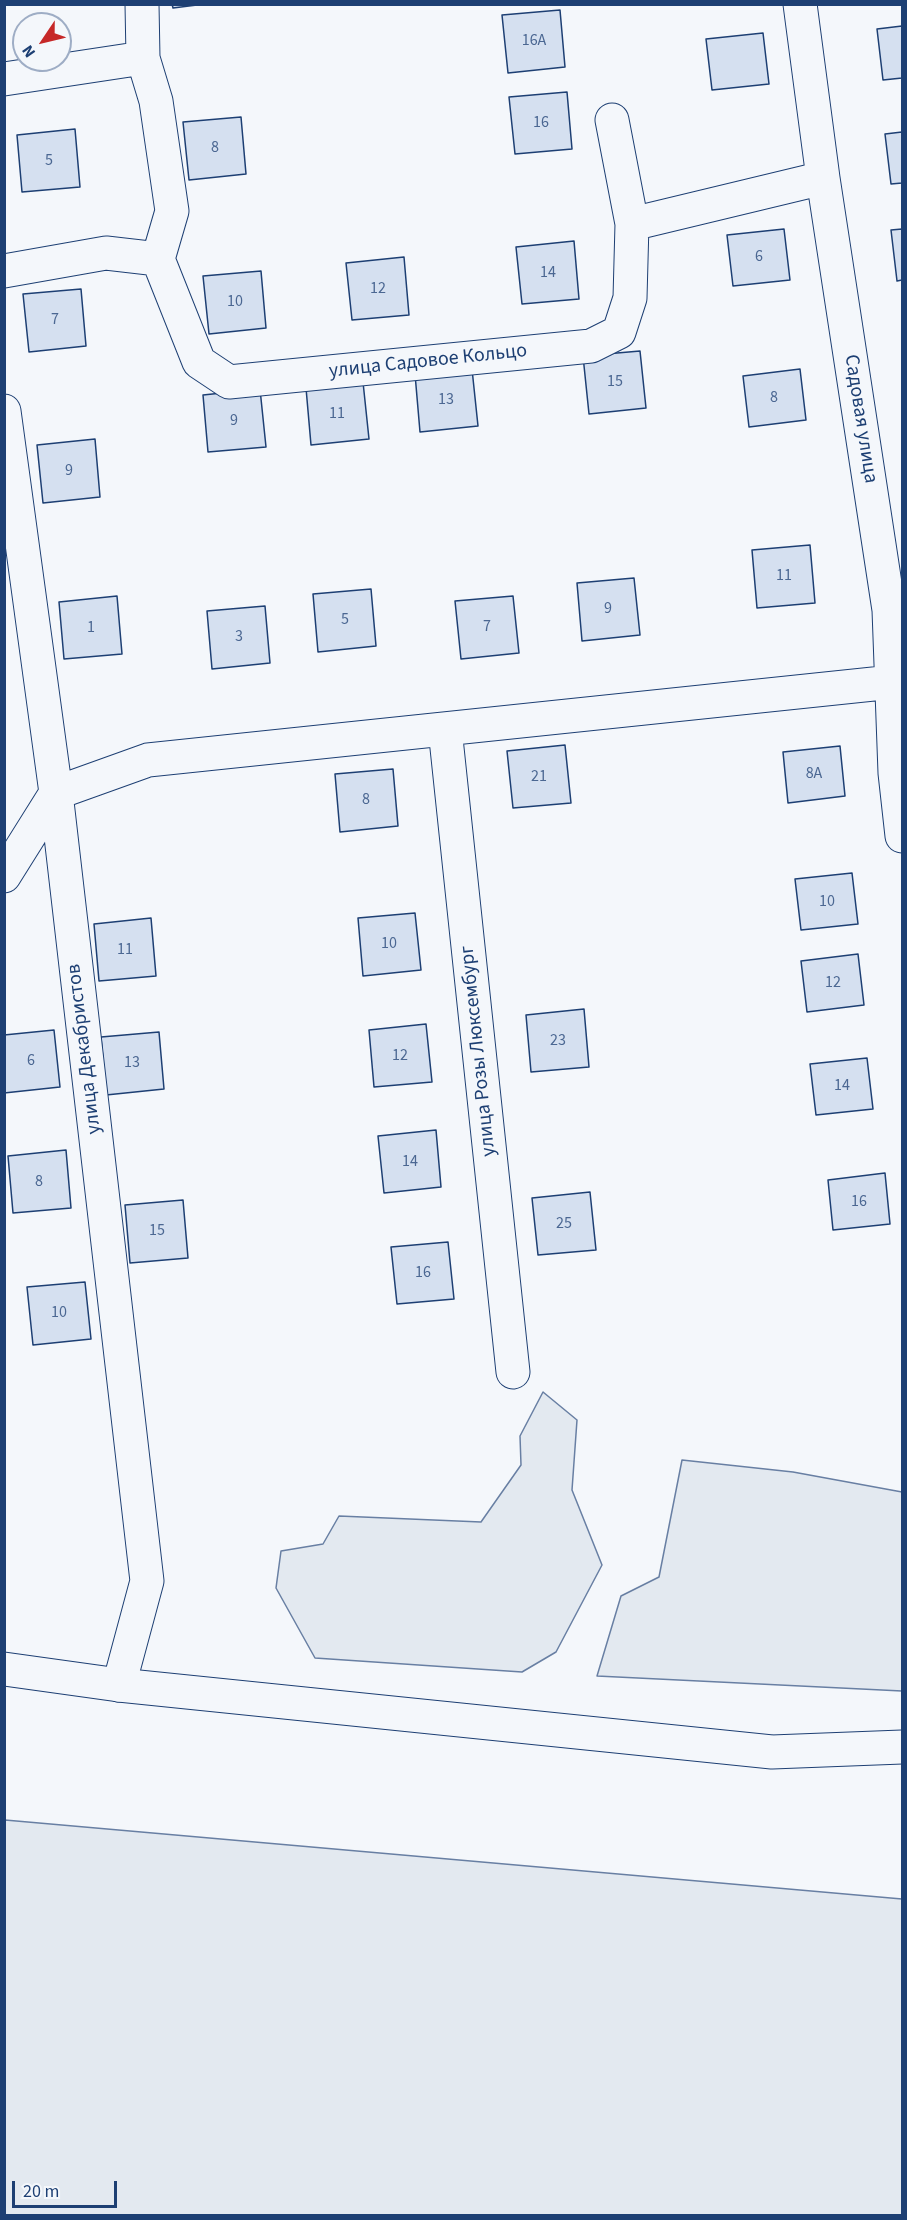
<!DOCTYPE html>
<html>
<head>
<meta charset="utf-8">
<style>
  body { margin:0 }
  #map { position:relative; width:907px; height:2220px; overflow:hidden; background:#f4f7fb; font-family:"Source Sans 3",sans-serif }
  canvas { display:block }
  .frame { position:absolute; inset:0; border:6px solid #1d3f73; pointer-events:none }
  .north { position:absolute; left:12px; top:12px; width:60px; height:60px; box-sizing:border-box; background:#f4f7fb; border:2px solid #9eadc5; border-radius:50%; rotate:235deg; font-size:16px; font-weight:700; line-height:24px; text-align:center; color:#1d3f73 }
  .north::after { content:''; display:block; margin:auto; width:21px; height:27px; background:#c62828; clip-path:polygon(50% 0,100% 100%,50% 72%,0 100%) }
  .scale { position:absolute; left:12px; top:2181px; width:105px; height:27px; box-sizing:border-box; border:3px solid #1d3f73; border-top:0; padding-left:8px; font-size:18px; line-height:21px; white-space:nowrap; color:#1d3f73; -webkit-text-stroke:4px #f4f7fb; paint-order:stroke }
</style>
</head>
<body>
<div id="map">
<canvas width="907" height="2220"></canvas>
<div class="frame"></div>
<div class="north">N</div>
<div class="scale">20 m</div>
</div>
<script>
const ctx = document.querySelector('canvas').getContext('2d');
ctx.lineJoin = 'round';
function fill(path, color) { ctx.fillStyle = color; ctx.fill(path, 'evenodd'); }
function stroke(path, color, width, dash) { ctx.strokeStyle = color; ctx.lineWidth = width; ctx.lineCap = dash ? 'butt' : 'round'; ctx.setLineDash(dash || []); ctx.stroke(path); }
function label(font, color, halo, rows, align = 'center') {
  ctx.font = font + ' "Source Sans 3",sans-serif'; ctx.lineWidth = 4.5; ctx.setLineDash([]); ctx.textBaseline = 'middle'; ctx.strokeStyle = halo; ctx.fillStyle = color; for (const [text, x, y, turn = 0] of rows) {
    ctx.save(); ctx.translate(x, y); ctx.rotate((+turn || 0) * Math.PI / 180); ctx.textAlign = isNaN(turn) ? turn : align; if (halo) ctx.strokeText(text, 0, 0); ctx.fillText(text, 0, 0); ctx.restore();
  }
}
const green = new Path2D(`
  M543,1392L577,1420L572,1490L602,1565L556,1652L522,1672L315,1658L276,1588L281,1551L323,1544L339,1516L481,1522L521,1465L520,1436Z
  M682,1460L793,1472L902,1492V1691L597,1676L621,1596L659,1577Z
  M5,1820L902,1899V2215H5Z`);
const building = new Path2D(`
  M172,4H205L173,8Z
  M560,10L565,67L508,73L502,15Z
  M902,26V78L883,80L877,29Z
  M763,33L769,84L712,90L706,39Z
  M567,92L572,149L515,154L509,97Z
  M241,117L246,174L189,180L183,122Z
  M75,129L80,187L22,192L17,135Z
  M902,132V183L891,184L885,134Z
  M784,229L790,280L733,286L727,235Z
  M902,229V280L897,281L891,230Z
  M574,241L579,299L522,304L516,247Z
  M404,257L409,315L352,320L346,263Z
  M261,271L266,328L209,334L203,276Z
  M81,289L86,346L29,352L23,294Z
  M640,351L646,408L589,414L583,356Z
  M472,369L478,426L420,432L415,374Z
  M800,369L806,420L749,427L743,376Z
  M363,382L369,439L311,445L306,388Z
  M260,389L266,447L208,452L203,395Z
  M95,439L100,497L43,503L37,445Z
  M810,545L815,603L757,608L752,550Z
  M634,578L640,635L582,641L577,583Z
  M371,589L376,646L318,652L313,594Z
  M117,596L122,654L64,659L59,602Z
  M513,596L519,653L461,659L455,601Z
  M265,606L270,663L212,669L207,611Z
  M565,745L571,803L513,808L507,751Z
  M840,746L845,796L788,803L783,752Z
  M393,769L398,826L340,832L335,774Z
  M852,873L858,924L801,930L795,879Z
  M415,913L421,970L363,976L358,918Z
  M151,918L156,976L99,981L94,924Z
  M858,954L864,1005L807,1012L801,961Z
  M584,1009L589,1067L531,1072L526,1015Z
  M426,1024L432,1082L374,1087L369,1030Z
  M54,1030L60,1087L4,1093V1035Z
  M159,1032L164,1089L106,1095L101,1037Z
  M867,1058L873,1109L816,1115L810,1064Z
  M436,1130L441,1187L384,1193L378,1136Z
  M66,1150L71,1208L13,1213L8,1156Z
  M885,1173L890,1224L833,1230L828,1180Z
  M590,1192L596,1250L538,1255L532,1198Z
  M183,1200L188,1258L130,1263L125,1205Z
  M448,1242L454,1299L397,1304L391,1247Z
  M85,1282L91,1339L33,1345L27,1287Z`);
const minor = new Path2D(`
  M800,4L823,178L889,610L895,773L902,836
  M143,58L156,101L172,211L158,259
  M4,79L143,58L142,4
  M612,120L632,224
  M4,271L106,253L158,259L199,362L229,382L591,346L619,332L630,298L632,224L823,178
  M4,411L56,793L147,1581L119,1685
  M445,729L513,1372
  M4,876L56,793L148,760L902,681`);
const highway = new Path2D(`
  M4,1669L119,1685L772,1752L902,1747`);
const numberNames = [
  ["16А",534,41],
  ["16",541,123],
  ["8",215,148],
  ["5",49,161],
  ["6",759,257],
  ["14",548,273],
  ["12",378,289],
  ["10",235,302],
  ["7",55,320],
  ["15",615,382],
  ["8",774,398],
  ["13",446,400],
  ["11",337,414],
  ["9",234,421],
  ["9",69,471],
  ["11",784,576],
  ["9",608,609],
  ["5",345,620],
  ["7",487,627],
  ["1",91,628],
  ["3",239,637],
  ["8А",814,774],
  ["21",539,777],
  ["8",366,800],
  ["10",827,902],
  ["10",389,944],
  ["11",125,950],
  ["12",833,983],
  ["23",558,1041],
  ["12",400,1056],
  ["6",31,1061],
  ["13",132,1063],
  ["14",842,1086],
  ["14",410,1162],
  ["8",39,1182],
  ["16",859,1202],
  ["25",564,1224],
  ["15",157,1231],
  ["16",423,1273],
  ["10",59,1313]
];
const streetNames = [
  ["улица Садовое Кольцо",428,362,-6],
  ["Садовая улица",860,419,81],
  ["улица Декабристов",85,1049,-97],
  ["улица Розы Люксембург",479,1051,-96]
];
fill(green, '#e3e9f0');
stroke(green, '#687fa3', 1.5);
fill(building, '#d5e0f0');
stroke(building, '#1d3f73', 1.5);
stroke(minor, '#1d3f73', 35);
stroke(highway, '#1d3f73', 35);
stroke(minor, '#f4f7fb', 33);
stroke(highway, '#f4f7fb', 33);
label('16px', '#4b6792', null, numberNames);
label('20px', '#1d3f73', '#f4f7fb', streetNames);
</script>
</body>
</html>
